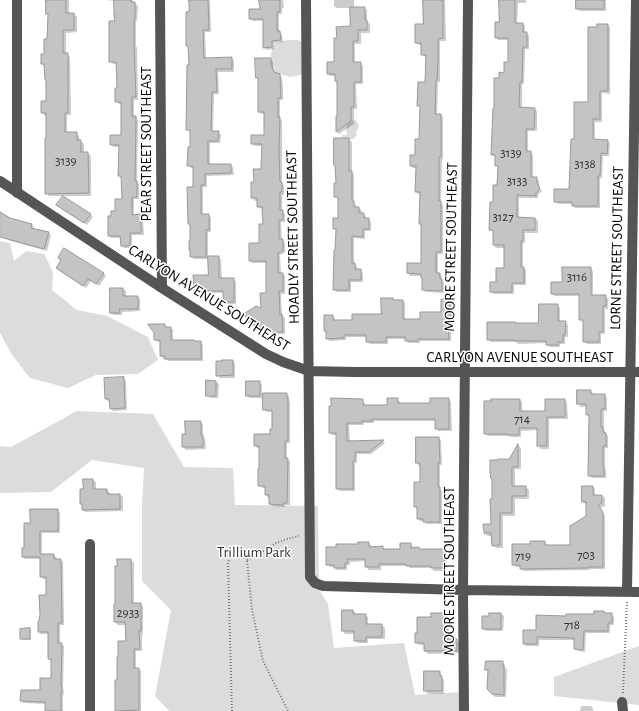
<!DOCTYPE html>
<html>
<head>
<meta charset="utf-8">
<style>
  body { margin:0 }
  canvas { display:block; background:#fff }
</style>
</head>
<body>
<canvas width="639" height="711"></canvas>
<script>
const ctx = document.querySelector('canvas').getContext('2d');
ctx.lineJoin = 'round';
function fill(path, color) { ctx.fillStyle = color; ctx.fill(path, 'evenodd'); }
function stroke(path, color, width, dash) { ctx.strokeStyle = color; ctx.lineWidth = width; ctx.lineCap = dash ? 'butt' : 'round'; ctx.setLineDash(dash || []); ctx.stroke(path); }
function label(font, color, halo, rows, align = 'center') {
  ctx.font = font + ' "Alegreya Sans",sans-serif'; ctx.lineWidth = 3; ctx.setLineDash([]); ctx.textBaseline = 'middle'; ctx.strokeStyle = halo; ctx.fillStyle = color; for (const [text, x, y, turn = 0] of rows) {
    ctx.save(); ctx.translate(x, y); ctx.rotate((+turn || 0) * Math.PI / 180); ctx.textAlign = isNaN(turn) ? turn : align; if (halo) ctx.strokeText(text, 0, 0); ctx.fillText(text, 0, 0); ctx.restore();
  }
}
const green = new Path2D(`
  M287,40H298L307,44L309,64L301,75L290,77L274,72C270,63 269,53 275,43Z
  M356,120L359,126L356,132L357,135L353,139L346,140L342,137V135H347C345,125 347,122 356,120Z
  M0,241L10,243L14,261L26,251L44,254L53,272L52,290L77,310L107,316L148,337L158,360L138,374L96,375L68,388L30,378L12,355L0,333Z
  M77,411L153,414L184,467L233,468L235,505L318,506L319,582H314L328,604L334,648L404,643L415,695L464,692V711H169L155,696L171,610L142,581V505L144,468L92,460L51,492L0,493V446L11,447Z
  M639,646V705L554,696V677Z`);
const shadow = new Path2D(`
  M45,0H69V14H74L77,17V32L66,33V54H67L70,57L71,115H67V133H76L79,136L80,141H81L84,144V153H88L91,156V196H49L46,193L47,116H45L42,113L47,102V80L45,67L42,63L48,40L49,15L47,13V5L45,2Z
  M106,0H133V3H135L138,6L137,21H136V46L137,47L138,100H134V117H135L138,120V125L137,182L139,184V199H134V216L141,215L143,218L144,235H132V248H124L122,246L121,238H111L109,235L112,217L116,212L123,200L122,179L119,176L120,147H114L111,144L122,136V104H119L116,101L118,89L117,64H113L110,61L115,22V1Z
  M190,0H210L211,32H205L206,59L232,58L234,61V72H218L219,94H214L213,132H218L221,135L220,143H210V165H231L233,167L234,175L207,176V187H203V215H209L211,218V232H208V257H218L221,260L222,279H233L236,282V304H227L224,302V293H210L205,289H197L195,286L209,276V259H194L191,256V251L190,250L191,242V226L189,224L194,188V168H191L188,165L192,148V132H190L187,129L190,66L189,47L187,46L190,12Z
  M260,0H283L284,8H282V14H279V32L282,35L283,42L274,43V49L267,50L264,47V21H253L250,19L261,10Z
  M334,0H354V8H364L367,10V21L370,24V33H361V44H355V63H360L363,66V84H356L357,109H354V124L339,134L337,132L338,83L336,81V76H330L328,73L335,63L338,38L351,27V8H337L334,6Z
  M424,0H445L446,41H440V82H438L437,115H441L443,117V160H442L441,202L443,205V254H438V274H440L442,277V281L444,283V293L426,292L423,290V280L422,278V276H410L408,273V264H422V225L420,224L421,194H419L416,192L417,168H413L411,166L416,156L420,140L421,107L418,105L426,83L427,57H425L422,54V45H419L416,43L424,25Z
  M498,0H526V3H518L517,24H523L525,26V33L529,35V49H525L524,84H522V108L534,109L537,111V131H528V152H531L533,155V178H536L539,181V187L542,191L538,195V198H519V218H535L538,221V233H525V243H523V268L526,270V285H514V294H494L491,291L497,283L505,269V248H496L494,245V232L490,230L494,203L498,186V168L496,165V157L492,155L495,109L500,79L505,74L509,63V40H498L496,37L500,23V7L498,4Z
  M577,0H606V11H580L577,8Z
  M608,25L610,28V94L602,93V122H595V140L607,141L610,143L609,156H603L602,178H600V208H575L573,205V204H558L555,201L570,190L575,140L589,103L598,28Z
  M270,59L273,62V69L275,74L280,75L282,78L283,86V100H280V119L282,121V183L284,186V195H282V211L285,214V222H281L282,240H283L285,243V253L280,255L281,274H282L285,276V294H281L282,315L285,318V334H274L251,325L249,322L250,319L245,317L243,315L262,310L267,294V263H252L250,260L260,244L264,225L263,209H261L258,206V201H255L252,198L255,183L262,170L263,146H255L252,144L265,136V114H262L259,112V79L257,77Z
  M349,139L352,142V172L354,175V203L356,205V208H359L362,211V214H364L366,217V219H368L371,222V231H365V239L354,238V263L357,266V270H360L363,273V282H351V292H336L334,289L337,230L334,228L339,219V199H338L335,196Z
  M60,208L90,214L93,217L87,225Z
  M0,211L1,212L0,213L10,219L32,225L34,227V229L48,233L51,235L47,251L8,240L6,237L0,226Z
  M57,268L103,273L106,276L99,286L91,281L86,288L60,271Z
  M590,268L593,271V296H605L608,299V309H605V334H601V344H587L584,341V322H583L580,319V296H555L552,294L563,283Z
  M123,289L126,291V297H137L140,299V311L122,312V315H114L111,313Z
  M392,299L394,301H403L405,303V320H421L442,313L449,300L452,302V328H451V341H420V343H408L406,340V339H388V344H370L367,342V337H346V340L330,341L327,339V333L325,331L332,316L335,318V321H353L382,315Z
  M558,305L560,308V322H565L568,325V337H565V344H560V347H550L547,345V343L518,344L516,342H491L488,339L516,324H539Z
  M164,325L167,328H171L173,330V341H194L196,342H200L203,345V361H168L165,358H163L161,356V342H158L155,340Z
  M233,361L235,364V378H220L217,375Z
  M123,378L126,381L127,410L113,411L111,408L110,401H108L106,399Z
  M216,382L219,384L218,398H210L207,395Z
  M259,382L262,385V398H250L247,396Z
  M590,391L593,393V395H605L607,398V411H604V429L605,431V433L608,436V448H605V469L606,470V478H592L589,475L590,417L587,414V407H581L578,404Z
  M286,394L289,396V400L290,402V443H287V459L290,462V505H285V507L272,506L270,504V498H268L266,495V488H262L259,485L260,470V448H257L255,445L271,435L273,430V412H267L264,409Z
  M397,399L400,402V404H431L449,399L451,402L452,431H438L436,428V421H374V423H364V425H349L350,442L383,441L385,443L371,454H357V463H355V491H340L337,488V435H332L330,433L362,400L365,403V406H388Z
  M520,400L522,402V412H546L565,400L567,403L568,419H549V449H541L538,446V430L521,431V437H511L510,436H488L485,433Z
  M200,422L203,424V437L205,439L206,449L186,450L183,447L186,435Z
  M417,438H439L441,441L442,465H440V489L442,491V524H426L424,521H420L418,518V509L415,506L421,483V466H419L417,463Z
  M518,445L521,448V469H515V487H526L529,490V499H515V516H503V548H496L493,545L492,536H488L484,533L492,525L493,500L510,460Z
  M93,480L96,482V490H107L110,493V495H120L123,497V511L85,512L83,510V505L81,503L84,490Z
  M593,487L595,489V496H602L605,498V506L600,508L605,516V569H590V570L523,571L521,567H516L513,565L531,545L545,542L547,546H571L587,517L586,504L583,502Z
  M58,510L60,513V533H42V555H54L57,558V560H60L63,562L64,625H60V644H61L64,646L63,688L64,693L63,696V711H46V704L24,703L21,701L41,691L52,679V661L49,659V634H41L39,632L47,596V579H43L41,576V559H25L23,557L25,549L31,524Z
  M368,543L371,545V548H383L385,550H401L410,544L413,547V549L419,548L420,550H444L447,552V563H445V571H434L432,568H410L408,566H381V570H369L366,567V561L350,562V565H347V570H337L334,567H330L327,564L359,545Z
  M131,560L134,563V604H141L143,607V634H142V651H136V669H138L141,671V711H116V681H118L127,642L126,625H118L115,622V605Z
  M343,611H353L356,613V615H365L368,617V625H382L385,628V639H368V643H358L355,640V634H345L343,631Z
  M604,612L606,614H611L614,617V625H610V633H586L585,652L578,651L575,649V640H539V646H526L524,644L537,631L567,617L595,615Z
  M446,614L449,616V640H456L459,642V653L428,654L425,651V645H419L416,642L418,634L432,618Z
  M501,614L504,616L503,631H486L483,628L490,616Z
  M30,629L31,630V640H22L21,639Z
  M502,662L505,665V668L507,669L506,697H495L492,694L488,671L486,669Z
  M439,672L442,675V678L444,680V694H428L425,691Z
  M581,706H591L593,709V711H580Z`);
const building = new Path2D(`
  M46,0H66V13H74V30H63V53H68V113H65V132H77V140H81V152H88L89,193L45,194V138H46V113H41V101H46V80H45L44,64H41V54H44V39H47L48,14H46Z
  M114,0H131V2H135V19H134V44L136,97H132V116H136V122L135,181H137V197H132V215L141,214V233H130V246H121L120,236H108V216H111V211H115V199H122L121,176H118L119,145H110V135H121V102H115V88H117L116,62H109V21H114Z
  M189,0H208L209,30H203L204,58L232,57V69H216L217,92H212L211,131H219L218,141H208V164H231V173L205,174V185H201V214H209V230H206V257H190V250H189V241H190V224H188L187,187H193V166H187L188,147H190V130H186L187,65H189L188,46H186V12L189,11Z
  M259,0H280V12H277V31H280L281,40L272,41V47L263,48V19H249V9H260Z
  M423,0H443V38L438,39V63L437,80H436L435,114H441V157H439V201H441V252H436V273H440V279H442V291L422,290V278H421V274L407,273V263H421V224H419L420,192H415L416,166H410V155H415V139H419L420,106H417L418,82H425L426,55H421V43H415V24H423Z
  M499,0H515V23H523V32H527V47H523L522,82H520L519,107L535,108L534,129H526V151H531V177H537V183L540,188L536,193V196L517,195V217L535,218V230H523V241H521V267H524V283H512V292H490V282H496V268H504V245H493V230H489L490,202H493V185H497L498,166H495V155H491L493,108H494V78H499V72L504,73V62H508V38H495V22H499Z
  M576,0H604V9H576Z
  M350,7H365V20H367V30H358V41H353V62H361V82H354V107H351V121L336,132V116H337V81H335V74H327V62H334V38H337L336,27L350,26Z
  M597,24H608V91H600V119H593V139L608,140L607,154L601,153L600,176H598V206H572V202H554V189H569L571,139H574V102H588V27H597Z
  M255,58H271V65L274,72L280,74L281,98H278V117H280L279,152L280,182H282V192H280V210H283V220H279V239H283V251L278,253V273H283V291H279L280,315L282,314L283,332H271L248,322L249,318L242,315L256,306L261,308L260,293H266V261H249V243H259V224H263L262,207H257V198H251V182H254L253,169H261L262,144H251V135H264V112H258V78H256Z
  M334,138H349V171H352V201H354V207H359V213H364V218H369V229H363V237L352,236V263H355V269H361V280H349V290H333L334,250H335L336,229H333V218H338V197H334V183H336L335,165H334Z
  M63,196L91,214L84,223L56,205Z
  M0,212L10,218L32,224L31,228L49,232L44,249L0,237Z
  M64,248L104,273L96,284L88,279L83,286L56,268L61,260L58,258Z
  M208,256H219V278H234V302H223V291H206V289H204V287H194L193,275H208Z
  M562,267H591V295H606V306H603V332H599V342H583V320H579V294H551V282H562Z
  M110,288H123V296H138V309H119L120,313H110Z
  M381,298H393V300H403V319H420V312H441V299H450V326H448L449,339H418V341H405V337H386V342H366V335H344V338L326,339V331H324V315H333V320H352V314H381Z
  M539,304H558V321H566L565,335H563V342H558V345H546V341H514V340H487V322H515V323H538Z
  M148,324H165V327H171V340H194V341H201V359H164L165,356H160V340H154V333Z
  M222,360H233V375L216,376V361H222Z
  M124,377L125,408L110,409L109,399H105L104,378Z
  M206,380L216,381V396H206Z
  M246,381H260V396H246Z
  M577,390H591V394H605V409H601V427H603V432L606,433V446H603V466H604V476H588L589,415H586V404H577Z
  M263,393H287V398H288V441H285V458H288L287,503H283V505L269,504V495H265V486H258V469H259V446H254V434H270V429H272V410H263Z
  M331,398L363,399V405H387V398H398V403H430V398H449V429H435V419H372V421H362V423H347V441L384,440L369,452H355V461H353V489H336V433H329V406H331Z
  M491,399H520V411H545V399H565V417H547V446H537V428H519V435H508V434H484V401H491Z
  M185,421H201V435H203V447H182V434H185Z
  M416,437H439L440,463H438V487H440V522H423V519H417V507H414V482H420V463H416Z
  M518,444V467H512V486H526V496H512V513H500V545L492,546L491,533H484L483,524H491L490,499H492V479H491L490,473V460H498V459H509Z
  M83,479H93V489H107V494H120V509L82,510V504H80V489H83Z
  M582,486H593V495H602V503L598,505L603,512V567H588V568L520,569V565H512V544H530V541H545V545H570V526L586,516V502H582Z
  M30,509H58V531H40V554H54V559H61L62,623H58V643H62L61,685L62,687V690L61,693V711H45V702L20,701L21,690H40V678H51V659H48V632H38V621H39L40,614L39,595H46V577H40V557H22V548H24V523H30Z
  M358,542H369V547L383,546V549H400V543H411V548L419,547V549H445V561H443V568H431V566H406V564H379V567H365V559H347L348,563H345V568H334V565H326V547H336V544H358Z
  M117,559H131L132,603H141V631H139L140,649H134V668H139V710L115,711V680H117V657H118V641H126L125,622H114V604H115V566H117Z
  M342,610H353V614H366V624H382V637H366V641H354V631H342Z
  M594,611H604V613H612V623H608V631H584L583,650L574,649V638L537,637V644H523V630H536V615L566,616V614H594Z
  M431,613H447V639H457V651H424V643H415V633H417V617H431Z
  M489,613H501V629H482V616H489Z
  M30,628V639H20V629Z
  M486,661H503V666H504V695L492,694L487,689L488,670H485Z
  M424,671H440V676H442V691H424Z`);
const path = new Path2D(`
  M247,560L267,549L276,543L287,539L299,536
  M623,693L627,602
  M232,711L228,563L231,553L237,552L245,554L247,560L252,610L263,661L288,711`);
const minor = new Path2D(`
  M17,0V193
  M160,0L162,288
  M306,0L310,577L315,583L323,586L463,590L639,592
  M0,181L162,288L266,354L283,362L309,371L354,372H639
  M90,544V711
  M627,592L636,0
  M622,702L623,711
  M464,711L463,590L468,0`);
const numberNames = [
  ["3139",511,153],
  ["3139",66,161],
  ["3138",585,164],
  ["3133",517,181],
  ["3127",503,217],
  ["3116",577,277],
  ["714",522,419],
  ["703",586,555],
  ["719",523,556],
  ["2933",128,613],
  ["718",572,625]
];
const streetNames = [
  ["PEAR STREET SOUTHEAST",146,144,-90],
  ["HOADLY STREET SOUTHEAST",293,237,-91],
  ["MOORE STREET SOUTHEAST",451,247,-89],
  ["LORNE STREET SOUTHEAST",617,248,-89],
  ["CARLYON AVENUE SOUTHEAST",209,298,32],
  ["CARLYON AVENUE SOUTHEAST",520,357],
  ["MOORE STREET SOUTHEAST",449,571,-90]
];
const parkNames = [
  ["Trillium Park",254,552]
];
fill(green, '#dcdcdc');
fill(shadow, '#0003');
fill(building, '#c4c4c4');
stroke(building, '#999', 1);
stroke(path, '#777', 2, [1, 2]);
stroke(minor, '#555', 10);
label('13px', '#313131', null, numberNames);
label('15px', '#000', '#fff', streetNames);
label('15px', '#333', '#fff', parkNames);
</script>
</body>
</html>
